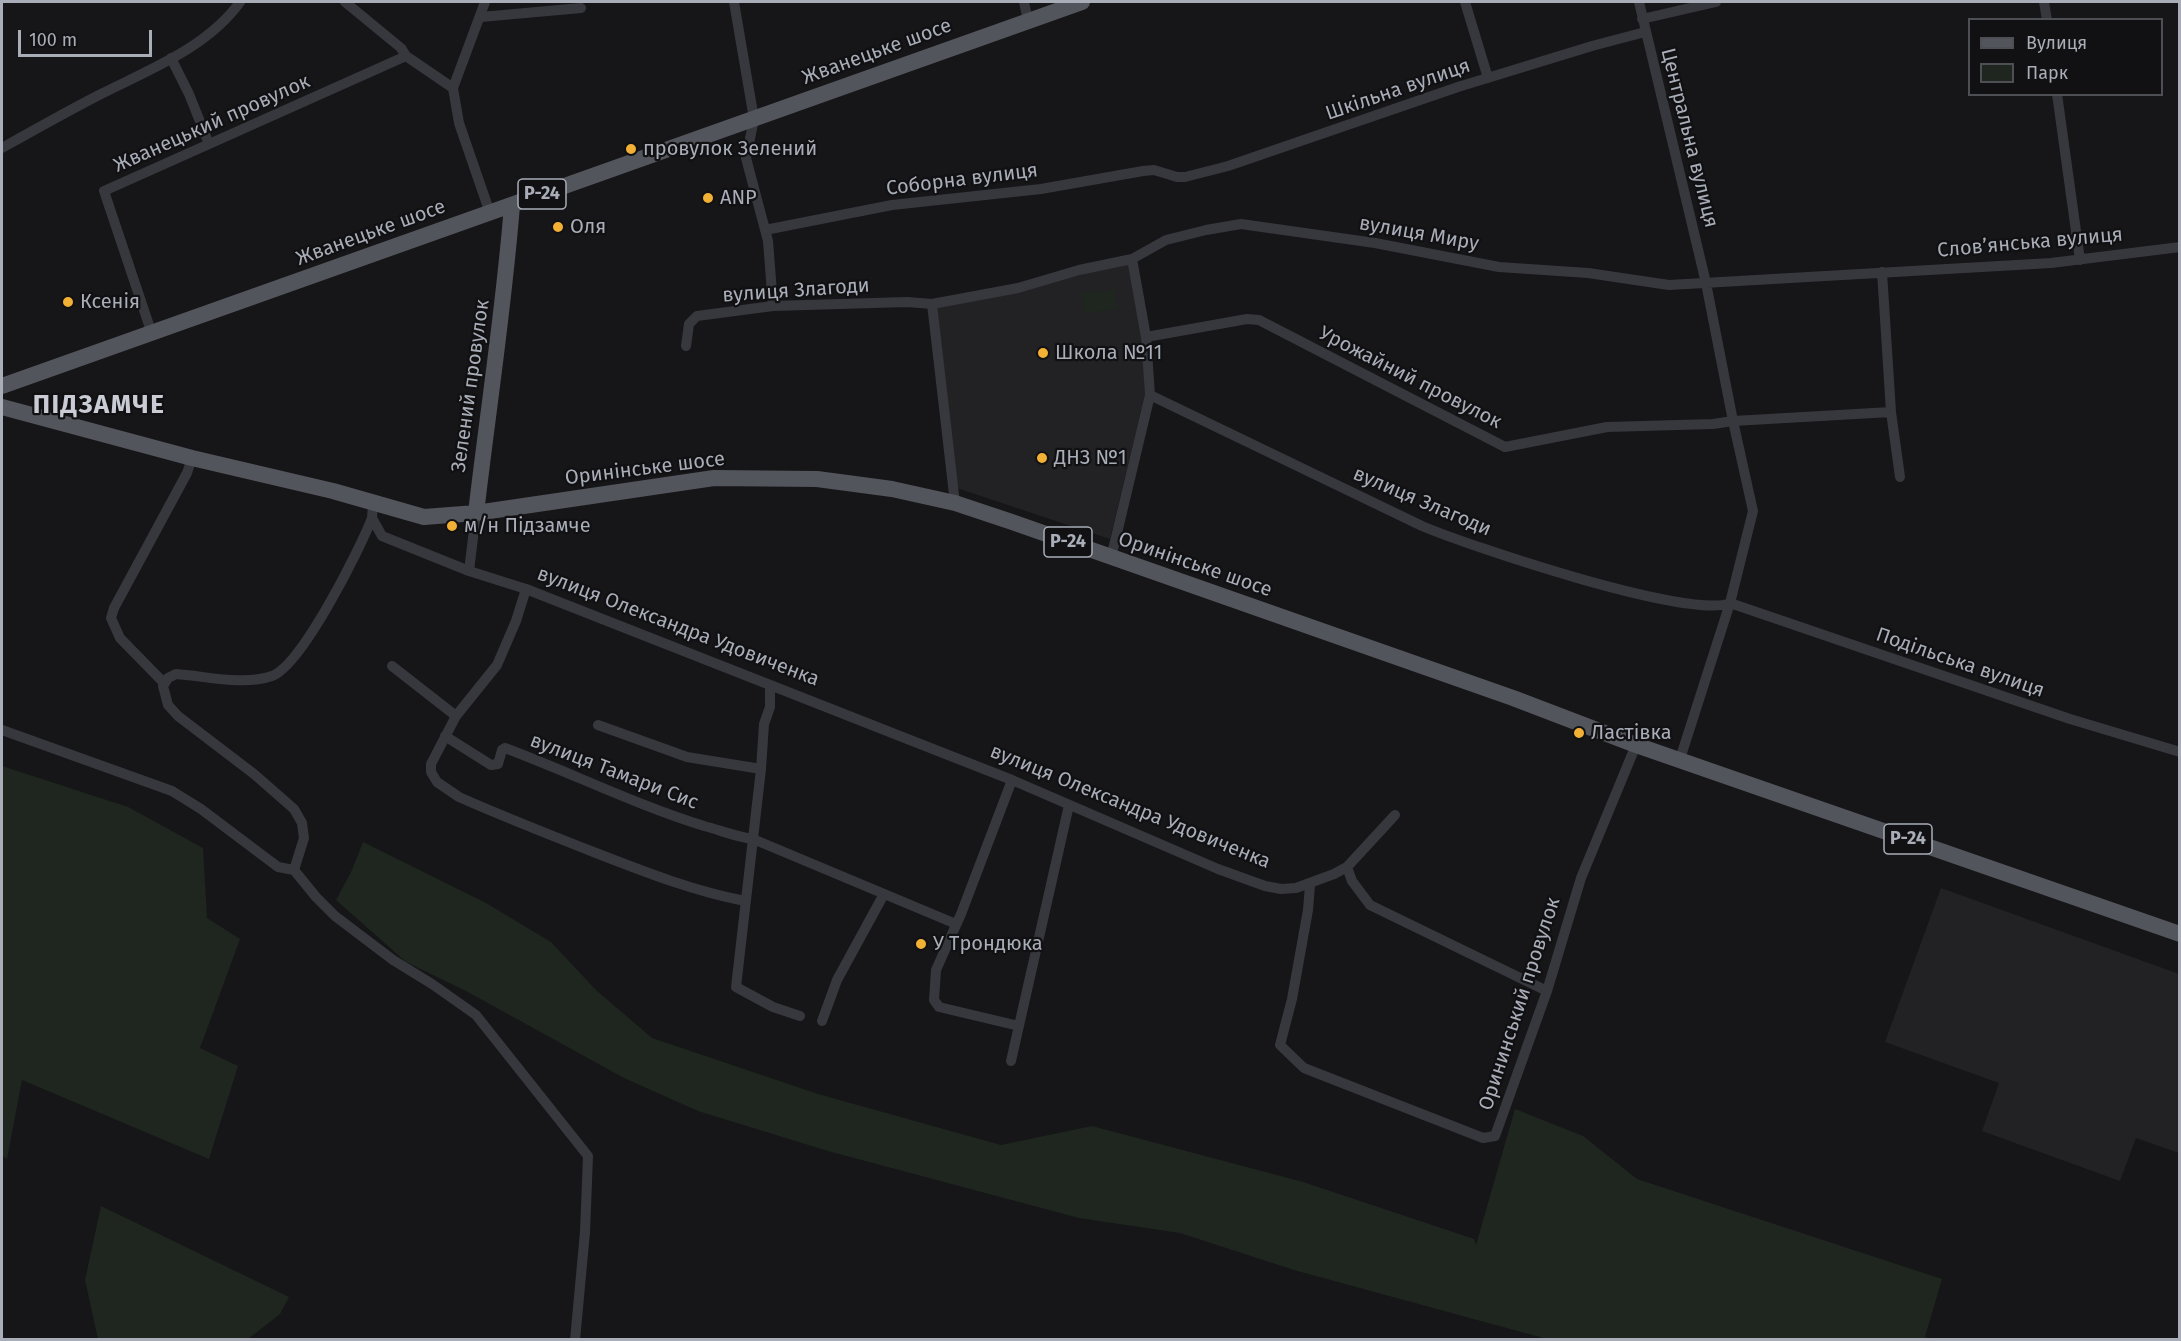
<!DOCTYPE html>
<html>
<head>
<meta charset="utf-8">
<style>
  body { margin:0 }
  #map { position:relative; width:2181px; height:1341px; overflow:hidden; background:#161618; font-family:"Fira Sans",sans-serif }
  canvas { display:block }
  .frame { position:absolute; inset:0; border:3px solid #a8adb8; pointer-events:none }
  .legend { position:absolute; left:1968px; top:18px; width:195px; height:78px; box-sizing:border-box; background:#111113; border:2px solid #4d4f55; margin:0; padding:8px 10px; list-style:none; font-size:18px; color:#a8adb8 }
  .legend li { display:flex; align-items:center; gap:12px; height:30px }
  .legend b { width:30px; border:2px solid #4d4f55 }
  .scale { position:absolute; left:18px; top:30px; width:134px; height:27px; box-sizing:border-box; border:3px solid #a8adb8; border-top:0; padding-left:8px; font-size:18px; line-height:21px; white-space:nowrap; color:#a8adb8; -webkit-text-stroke:4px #111113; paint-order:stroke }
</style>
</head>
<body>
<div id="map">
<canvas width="2181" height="1341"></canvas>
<div class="frame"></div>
<ul class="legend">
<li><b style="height:8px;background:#53555c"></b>Вулиця</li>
<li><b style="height:16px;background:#1e261f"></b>Парк</li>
</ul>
<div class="scale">100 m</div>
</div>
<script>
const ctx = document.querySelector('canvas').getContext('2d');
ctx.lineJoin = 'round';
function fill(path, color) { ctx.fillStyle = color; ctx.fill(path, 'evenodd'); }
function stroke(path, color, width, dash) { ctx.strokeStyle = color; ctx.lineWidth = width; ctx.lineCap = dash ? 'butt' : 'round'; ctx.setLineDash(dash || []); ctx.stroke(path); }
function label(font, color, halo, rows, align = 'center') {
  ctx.font = font + ' "Fira Sans",sans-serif'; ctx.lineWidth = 4.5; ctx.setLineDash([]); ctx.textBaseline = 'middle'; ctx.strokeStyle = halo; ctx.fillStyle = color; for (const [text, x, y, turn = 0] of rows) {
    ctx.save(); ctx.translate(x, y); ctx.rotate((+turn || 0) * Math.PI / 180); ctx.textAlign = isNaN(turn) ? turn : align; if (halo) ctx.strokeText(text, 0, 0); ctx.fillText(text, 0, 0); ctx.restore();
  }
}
const built = new Path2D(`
  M1128,264L1142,338L1145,395L1110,539L957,488L937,305Z
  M1941,888L2179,974V1153L2136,1138L2120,1181L1982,1131L1999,1083L1885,1042Z`);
const green = new Path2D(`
  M1115,290L1117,309L1084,313L1082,293Z
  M2,766L128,807L203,848L207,918L240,939L200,1048L238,1066L209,1159L22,1080L7,1159L2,1156Z
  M363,842L486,903L551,942L596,990L652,1038L818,1094L1001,1145L1092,1126L1303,1182L1474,1239L1476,1245L1515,1109L1583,1136L1637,1179L1942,1279L1925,1337L1935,1339H1547L1294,1270L1180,1233L1079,1218L828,1151L698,1111L624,1078L466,991L406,962L336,900L352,870Z
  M101,1206L289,1297L280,1314L248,1339H98L85,1280Z`);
const minor = new Path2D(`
  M345,2L401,48L406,56L453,88
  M485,2L453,88L459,123L490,213
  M734,2L754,119L746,158L768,241L773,306
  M1024,2L1028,21
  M1465,2L1488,78
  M1639,2L1706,283L1733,421L1753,511L1730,603L1680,759
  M2044,2L2047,20
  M481,17L581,8
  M1642,19L1716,2
  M171,58L189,94L209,144
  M2057,94L2080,260
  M2,148C34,130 66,112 99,95C148,70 207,48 240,2
  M765,230L892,205L1041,189L1143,171L1154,170L1177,177H1185L1228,166L1458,87L1592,46L1645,32
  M1882,272L1891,412L1900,477
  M932,304L955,503
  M152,334L104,191L406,56
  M1146,337L1247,319L1259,320L1505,447L1607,427L1713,424L1733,421L1891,412
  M686,346L689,324L697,316L773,306L907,302L932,304L1018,288L1079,270L1132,259L1166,240L1206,230L1241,224L1375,243L1499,267L1588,273L1669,285L2051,263L2180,247
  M1150,395L1422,526C1469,546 1690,620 1730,603L2070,719L2180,752
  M373,504L372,518L382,536L469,571L526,589L910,740L1012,780L1218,869L1265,886L1281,889L1296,888L1334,874L1347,867L1395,815
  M1111,558L1150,395L1146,337L1132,259
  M469,571L476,513
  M526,589L516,621L497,665L456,716L431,764V772L437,782L459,797C504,817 550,835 596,853C645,872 693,891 745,901
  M392,666L456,716
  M164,683L120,638L111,618L114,608L187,473L192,458
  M770,686V707L764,724L761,769L736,987L773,1007L800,1016
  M598,725L687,757L761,769
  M2,730L172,791L201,809L278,867L294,870L316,897L335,916L393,960L432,984L476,1015L588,1156L585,1232L575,1340
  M445,736L491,765L498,764L502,750L505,748C572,773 636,805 704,826C720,830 736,837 753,839L956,924
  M1012,780L961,914L936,970L934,1000L939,1007L1019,1026
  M1347,867L1352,881L1370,905L1547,991
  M294,870L304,838L302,823L294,809L254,774L178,716L168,705L163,686L168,678L176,674C206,676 243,686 272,676C302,665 360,549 372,518
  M1310,885L1308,910L1292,999L1280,1045L1304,1068L1483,1138L1495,1136L1547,991L1581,878L1636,745
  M822,1021L837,980L884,894
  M1011,1061L1069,805`);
const primary = new Path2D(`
  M2,386L1082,2
  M2,407L192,458L333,491L424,517L476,513L714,478L817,479L892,489L955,503L1012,522L1513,698L1636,745L2180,934
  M476,513C488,410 504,308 512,205`);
const markers = [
  [631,149,6,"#f2b134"],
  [708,198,6,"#f2b134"],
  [558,227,6,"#f2b134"],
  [68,302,6,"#f2b134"],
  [1043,353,6,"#f2b134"],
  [1042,458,6,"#f2b134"],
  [452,526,6,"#f2b134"],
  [1579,733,6,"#f2b134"],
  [921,944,6,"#f2b134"]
];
const shields = [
  [542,194,48],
  [1068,542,48],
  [1908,839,48]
];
const shieldNames = [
  ["Р-24",542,194],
  ["Р-24",1068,542],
  ["Р-24",1908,839]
];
const streetNames = [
  ["Жванецьке шосе",877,52,-20],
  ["Шкільна вулиця",1398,90,-19],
  ["Жванецький провулок",212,124,-24],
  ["Центральна вулиця",1689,138,76],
  ["Соборна вулиця",962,180,-7],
  ["Жванецьке шосе",371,233,-20],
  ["вулиця Миру",1419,234,10],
  ["Словʼянська вулиця",2030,243,-5],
  ["вулиця Злагоди",796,291,-4],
  ["Урожайний провулок",1410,378,27],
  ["Зелений провулок",471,386,-82],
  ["Оринінське шосе",645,469,-7],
  ["вулиця Злагоди",1422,502,23],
  ["Оринінське шосе",1195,565,19],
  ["вулиця Олександра Удовиченка",678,627,21],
  ["Подільська вулиця",1960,663,19],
  ["вулиця Тамари Сис",614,772,21],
  ["вулиця Олександра Удовиченка",1130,807,22],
  ["Орининський провулок",1520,1004,-72]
];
const poiNames = [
  ["провулок Зелений",643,149],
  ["ANP",720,198],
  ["Оля",570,227],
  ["Ксенія",80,302],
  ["Школа №11",1055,353],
  ["ДНЗ №1",1054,458],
  ["м/н Підзамче",464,526],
  ["Ластівка",1591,733],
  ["У Трондюка",933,944]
];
const districtNames = [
  ["ПІДЗАМЧЕ",99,406]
];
fill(built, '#222225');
fill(green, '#1e261f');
stroke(minor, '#37383d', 10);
stroke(primary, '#53555c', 16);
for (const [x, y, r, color] of markers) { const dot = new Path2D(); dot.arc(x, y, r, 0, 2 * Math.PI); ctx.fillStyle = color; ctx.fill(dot); stroke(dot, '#111113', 2); }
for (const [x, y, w] of shields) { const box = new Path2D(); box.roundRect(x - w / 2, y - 15, w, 30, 4.5); ctx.fillStyle = '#111113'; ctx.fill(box); stroke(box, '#a8adb8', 1.5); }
label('bold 18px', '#a8adb8', null, shieldNames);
label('20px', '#a8adb8', '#111113', streetNames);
label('20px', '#a8adb8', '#111113', poiNames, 'left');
ctx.letterSpacing = '1.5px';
label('bold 26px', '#c9ccd4', '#111113', districtNames);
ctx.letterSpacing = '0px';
</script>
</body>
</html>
